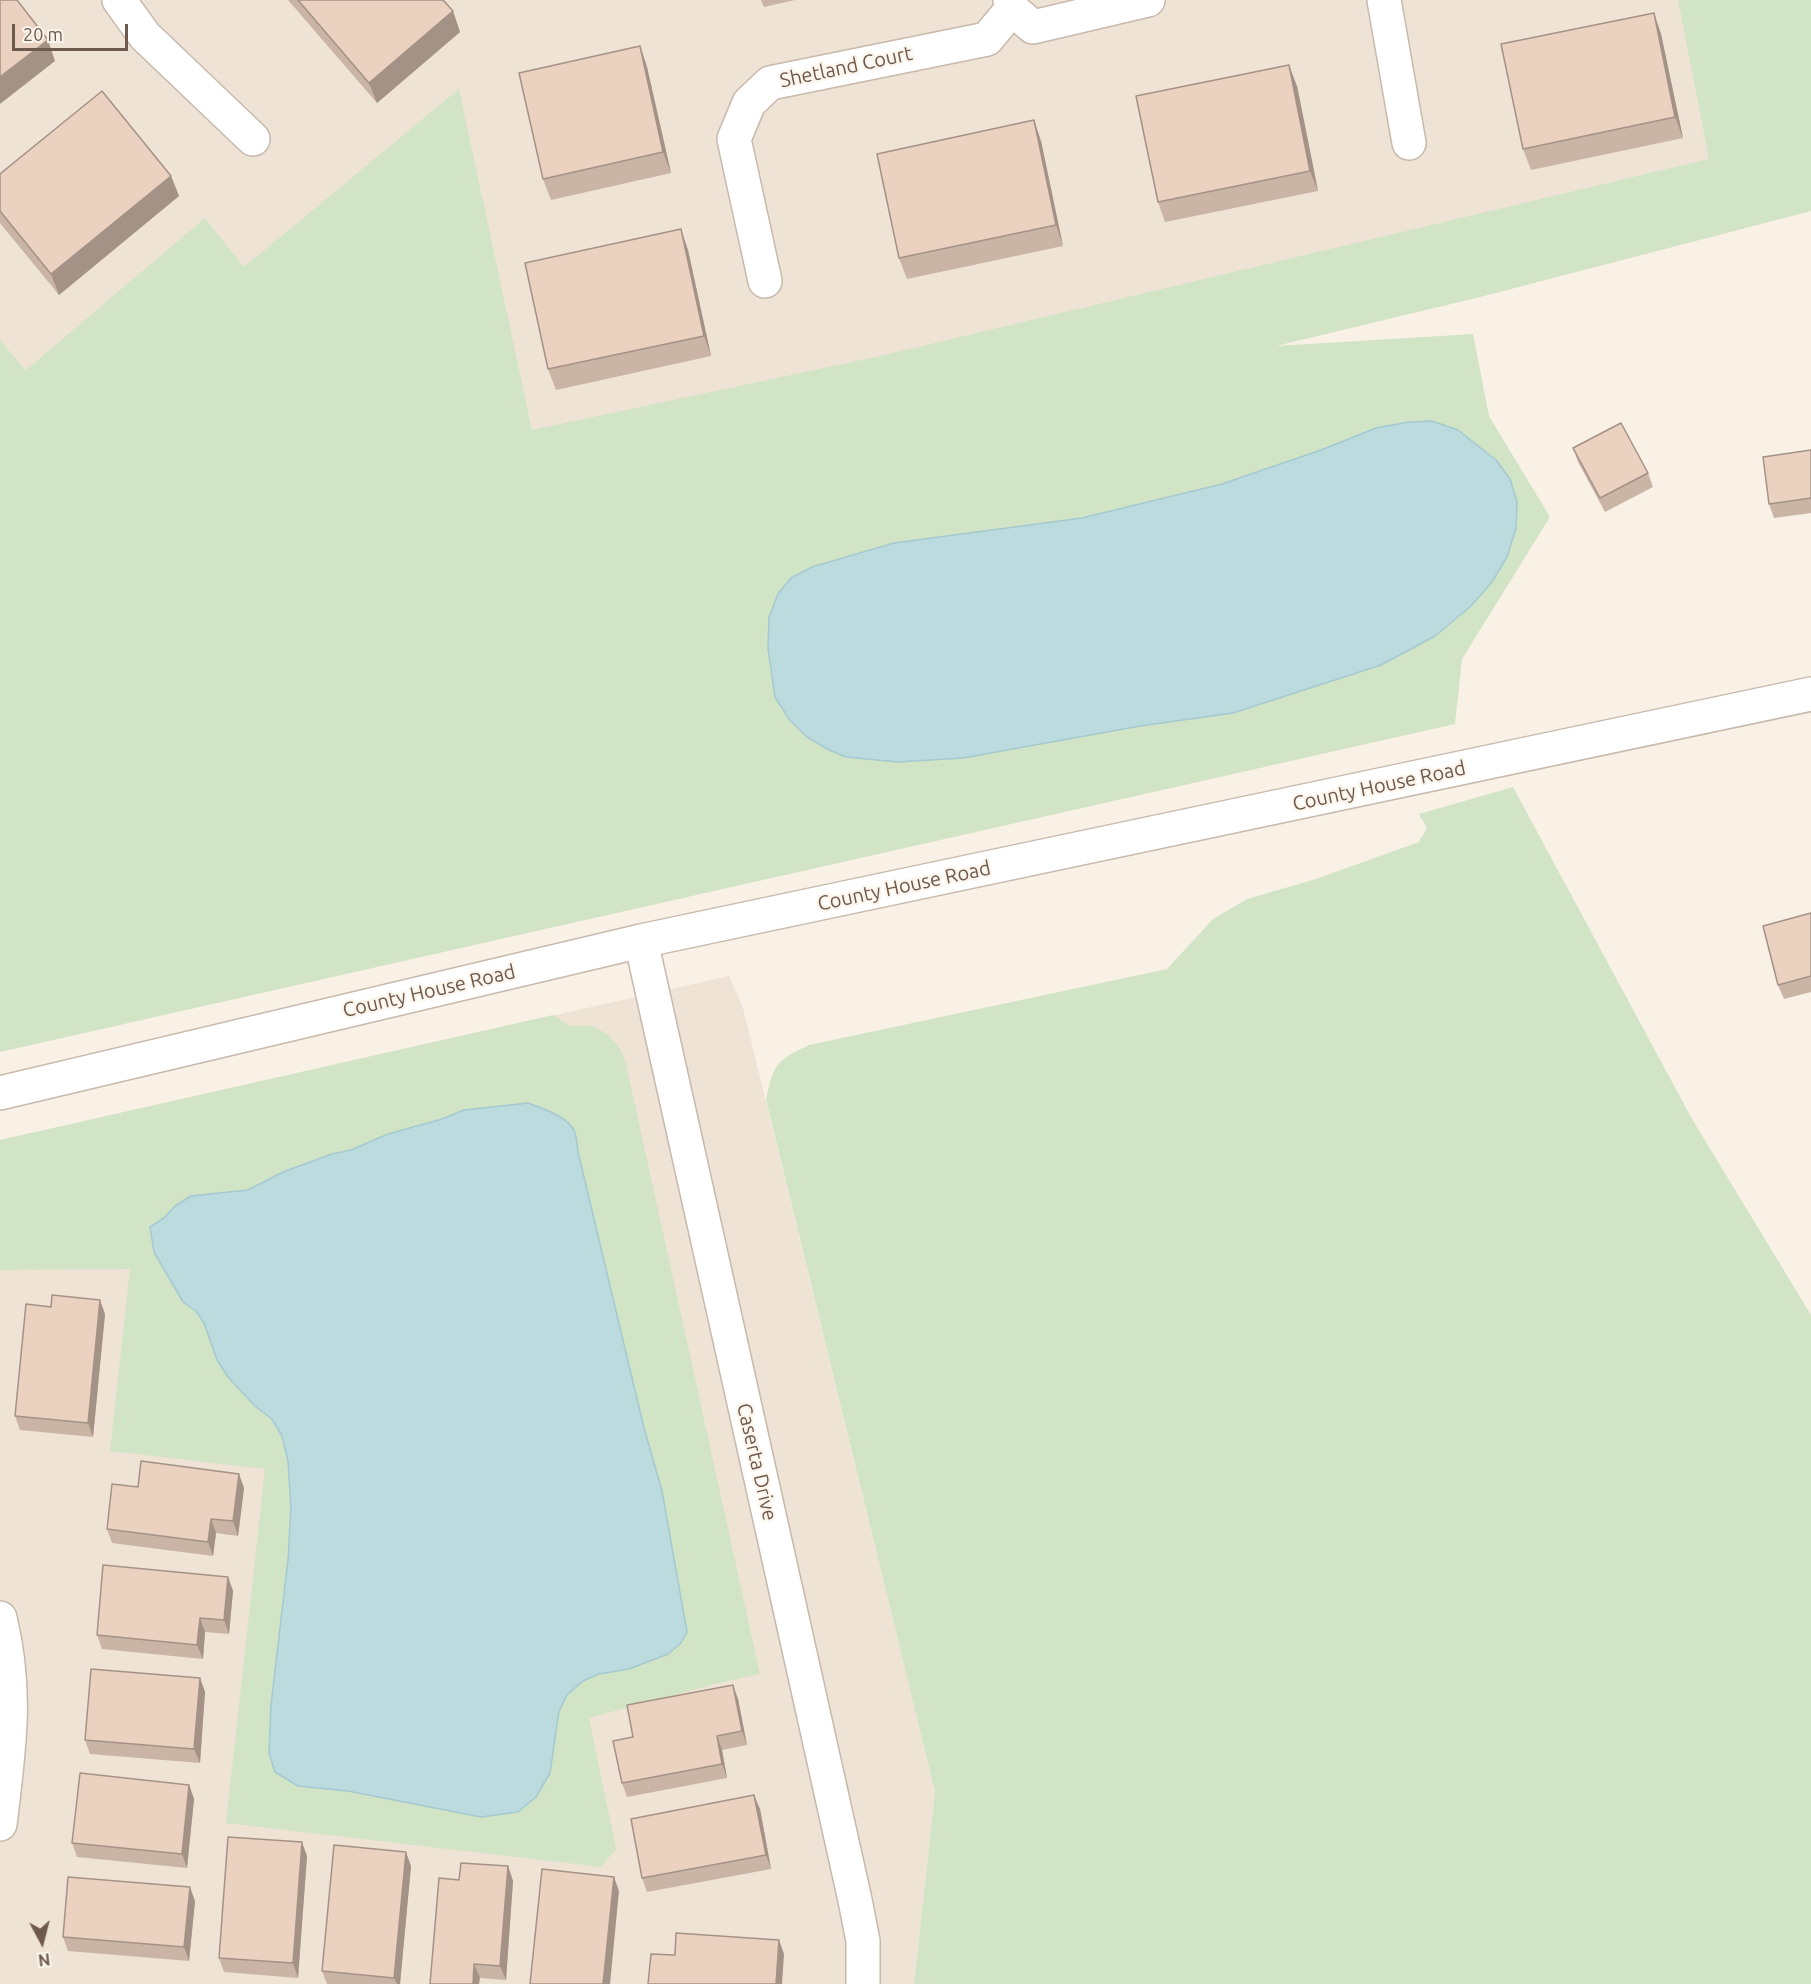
<!DOCTYPE html>
<html>
<head>
<meta charset="utf-8">
<style>
  body { margin:0 }
  #map { position:relative; width:1811px; height:1984px; overflow:hidden; background:#f9f1e5; font-family:Ubuntu,sans-serif }
  canvas { display:block }
  .north { position:absolute; left:12px; top:1912px; width:60px; height:60px; -webkit-text-stroke:4px #fcf5eb; paint-order:stroke; rotate:173deg; font-size:16px; font-weight:700; line-height:24px; text-align:center; color:#6e594e }
  .north::after { content:''; display:block; margin:auto; width:21px; height:27px; background:#6e594e; clip-path:polygon(50% 0,100% 100%,50% 72%,0 100%) }
  .scale { position:absolute; left:12px; top:24px; width:116px; height:27px; box-sizing:border-box; border:3px solid #6e594e; border-top:0; padding-left:8px; font-size:18px; line-height:21px; white-space:nowrap; color:#6e594e; -webkit-text-stroke:4px #fcf5eb; paint-order:stroke }
</style>
</head>
<body>
<div id="map">
<canvas width="1811" height="1984"></canvas>
<div class="north">N</div>
<div class="scale">20 m</div>
</div>
<script>
const ctx = document.querySelector('canvas').getContext('2d');
ctx.lineJoin = 'round';
function fill(path, color) { ctx.fillStyle = color; ctx.fill(path, 'evenodd'); }
function stroke(path, color, width, dash) { ctx.strokeStyle = color; ctx.lineWidth = width; ctx.lineCap = dash ? 'butt' : 'round'; ctx.setLineDash(dash || []); ctx.stroke(path); }
function label(font, color, halo, rows, align = 'center') {
  ctx.font = font + ' Ubuntu,sans-serif'; ctx.lineWidth = 4.5; ctx.setLineDash([]); ctx.textBaseline = 'middle'; ctx.strokeStyle = halo; ctx.fillStyle = color; for (const [text, x, y, turn = 0] of rows) {
    ctx.save(); ctx.translate(x, y); ctx.rotate((+turn || 0) * Math.PI / 180); ctx.textAlign = isNaN(turn) ? turn : align; if (halo) ctx.strokeText(text, 0, 0); ctx.fillText(text, 0, 0); ctx.restore();
  }
}
const residential = new Path2D(`
  M0,0H1811V211L1476,298L192,562L0,340Z
  M729,976L743,1008L935,1792L914,1984H0V1140Z`);
const green = new Path2D(`
  M1678,0H1811V211L1476,298L1276,346L1473,334L1489,416L1550,517L1462,659L1455,724L0,1052V340L26,370L205,218L244,267L459,89L532,430L880,356L1709,159Z
  M1513,787L1692,1119L1811,1315V1984H914L935,1792L766,1100C773,1064 777,1060 809,1045L1167,969L1213,919L1247,899L1316,879L1419,842L1427,828L1419,814Z
  M553,1015L569,1026H594L609,1036L620,1048L626,1064L760,1674L715,1684L589,1718L616,1849L601,1867L226,1823L265,1469L110,1451L130,1269L0,1270V1140Z`);
const water = new Path2D(`
  M1432,421L1458,430L1496,460L1510,479L1517,502L1516,528L1507,557L1492,582L1471,606L1435,636L1381,665L1233,713L1140,726L963,758L898,762L846,757L829,750L807,737L789,719L775,697L768,648L769,617L778,594L791,578L812,567L894,543L1082,518L1222,484L1321,450L1376,428L1409,422Z
  M528,1103C542,1108 570,1117 575,1133C577,1139 577,1146 578,1152L644,1428L662,1491L687,1632L681,1643L668,1654L629,1669L599,1674L583,1681L567,1695L559,1711L550,1773L536,1797L518,1812L481,1817L348,1791L298,1786L275,1772L269,1753L271,1705L288,1560L291,1507L288,1461L282,1436L272,1419L255,1406L228,1377L217,1360L204,1323L196,1311L183,1302L154,1252L150,1227L164,1218L175,1206L191,1196L248,1190L283,1172L332,1154L351,1150L388,1134L442,1119L464,1110Z`);
const minor = new Path2D(`
  M119,0L145,36L253,139
  M1010,0L1012,9L1033,27L1148,0
  M1384,0L1409,143
  M765,281L734,139L749,103L770,83L987,39L1012,9
  M641,941L855,1900L863,1941V1984
  M0,1618C18,1692 9,1750 0,1824`);
const tertiary = new Path2D(`
  M0,1093L641,941L1811,694`);
const wall = new Path2D(`
  M288,0H443L453,11L460,32L377,103Z
  M761,0H795L764,7Z
  M1654,13L1661,34L1683,138L1531,170L1523,149Z
  M640,46L647,67L671,173L551,200L543,179Z
  M1297,86L1318,191L1165,222L1158,202Z
  M1041,141L1063,246L907,279L899,258Z
  M0,174L171,176L179,196L59,295L0,223Z
  M688,250L711,356L556,390L548,369Z
  M1573,448L1648,473L1653,487L1605,512L1578,462Z
  M1811,450V513L1774,518L1769,504Z
  M1811,913V992L1784,999L1778,985Z
  M51,1307L105,1314L93,1437L20,1430L15,1416Z
  M138,1487L244,1488L238,1536L216,1533L213,1556L112,1543L107,1529Z
  M228,1577L233,1591L229,1634L205,1632L203,1659L102,1649L97,1635Z
  M200,1678L205,1692L200,1763L90,1754L85,1740Z
  M738,1699L747,1745L722,1750L727,1778L627,1797L622,1783L633,1737Z
  M189,1785L194,1799L187,1868L77,1857L72,1843Z
  M760,1809L771,1869L647,1892L642,1878Z
  M307,1856L298,1978L224,1972L219,1958Z
  M411,1866L400,1984H327L322,1971Z
  M508,1866L513,1881L506,1980L480,1978L430,1984L459,1880Z
  M195,1901L189,1961L68,1951L63,1937Z`);
const shadedWall = new Path2D(`
  M453,11L460,32L377,103L369,83Z
  M1654,13L1661,34L1683,138L1675,117Z
  M48,40L55,61L0,104V77Z
  M640,46L647,67L671,173L663,152Z
  M1289,65L1297,86L1318,191L1310,171Z
  M1034,120L1041,141L1063,246L1056,225Z
  M171,176L179,196L59,295L51,274Z
  M681,229L688,250L711,356L704,336Z
  M100,1300L105,1314L93,1437L88,1423Z
  M239,1474L244,1488L238,1536L233,1521Z
  M211,1519L216,1533L213,1556L208,1542Z
  M228,1577L233,1591L229,1634L224,1620Z
  M200,1618L205,1632L203,1659L197,1645Z
  M200,1678L205,1692L200,1763L194,1749Z
  M733,1685L738,1699L747,1745L742,1731Z
  M717,1736L722,1750L727,1778L722,1764Z
  M189,1785L194,1799L187,1868L182,1854Z
  M754,1795L760,1809L771,1869L766,1855Z
  M302,1842L307,1856L298,1978L293,1963Z
  M406,1852L411,1866L400,1984H397L394,1978Z
  M508,1866L513,1881L506,1980L500,1966Z
  M614,1877L619,1891L610,1984H603Z
  M190,1887L195,1901L189,1961L184,1947Z
  M779,1940L784,1954L782,1984H776Z
  M474,1964L480,1978L479,1984H473Z`);
const building = new Path2D(`
  M0,0H17L48,40L0,77Z
  M298,0H443L453,11L369,83Z
  M1654,13L1675,117L1523,149L1501,44Z
  M640,46L663,152L543,179L519,73Z
  M1289,65L1310,171L1158,202L1136,96Z
  M102,91L171,176L51,274L0,211V174Z
  M1034,120L1056,225L899,258L877,154Z
  M681,229L704,336L548,369L525,263Z
  M1621,423L1648,473L1600,498L1573,448Z
  M1811,450V498L1769,504L1763,457Z
  M1811,913V976L1778,985L1763,926Z
  M52,1295L100,1300L88,1423L15,1416L26,1304L51,1307Z
  M141,1461L239,1474L233,1521L211,1519L208,1542L107,1529L112,1484L138,1487Z
  M103,1565L228,1577L224,1620L200,1618L197,1645L97,1635Z
  M91,1669L200,1678L194,1749L85,1740Z
  M733,1685L742,1731L717,1736L722,1764L622,1783L613,1741L633,1737L627,1705Z
  M80,1773L189,1785L182,1854L72,1843Z
  M754,1795L766,1855L642,1878L631,1819Z
  M228,1837L302,1842L293,1963L219,1958Z
  M334,1845L406,1852L394,1978L322,1971Z
  M461,1863L508,1866L500,1966L474,1964L473,1984H430L439,1878L459,1880Z
  M542,1869L614,1877L603,1984H530Z
  M68,1877L190,1887L184,1947L63,1937Z
  M676,1933L779,1940L776,1984H648L651,1954L675,1955Z`);
const streetNames = [
  ["Shetland Court",846,67,-12],
  ["County House Road",1379,786,-12],
  ["County House Road",904,886,-12],
  ["County House Road",429,991,-13],
  ["Caserta Drive",757,1462,77]
];
fill(residential, '#efe3d5');
fill(green, '#d2e4c6');
fill(water, '#bcdbdf');
stroke(water, '#a4c9d0', 1.5);
stroke(minor, '#c8b9ad', 36);
stroke(tertiary, '#c8b9ad', 36);
stroke(minor, '#fff', 33);
stroke(tertiary, '#fff', 33);
fill(wall, '#c9b4a5');
fill(shadedWall, '#a49286');
fill(building, '#ead1c0');
stroke(building, '#a49286', 1.5);
label('20px', '#6e594e', '#fcf5eb', streetNames);
</script>
</body>
</html>
